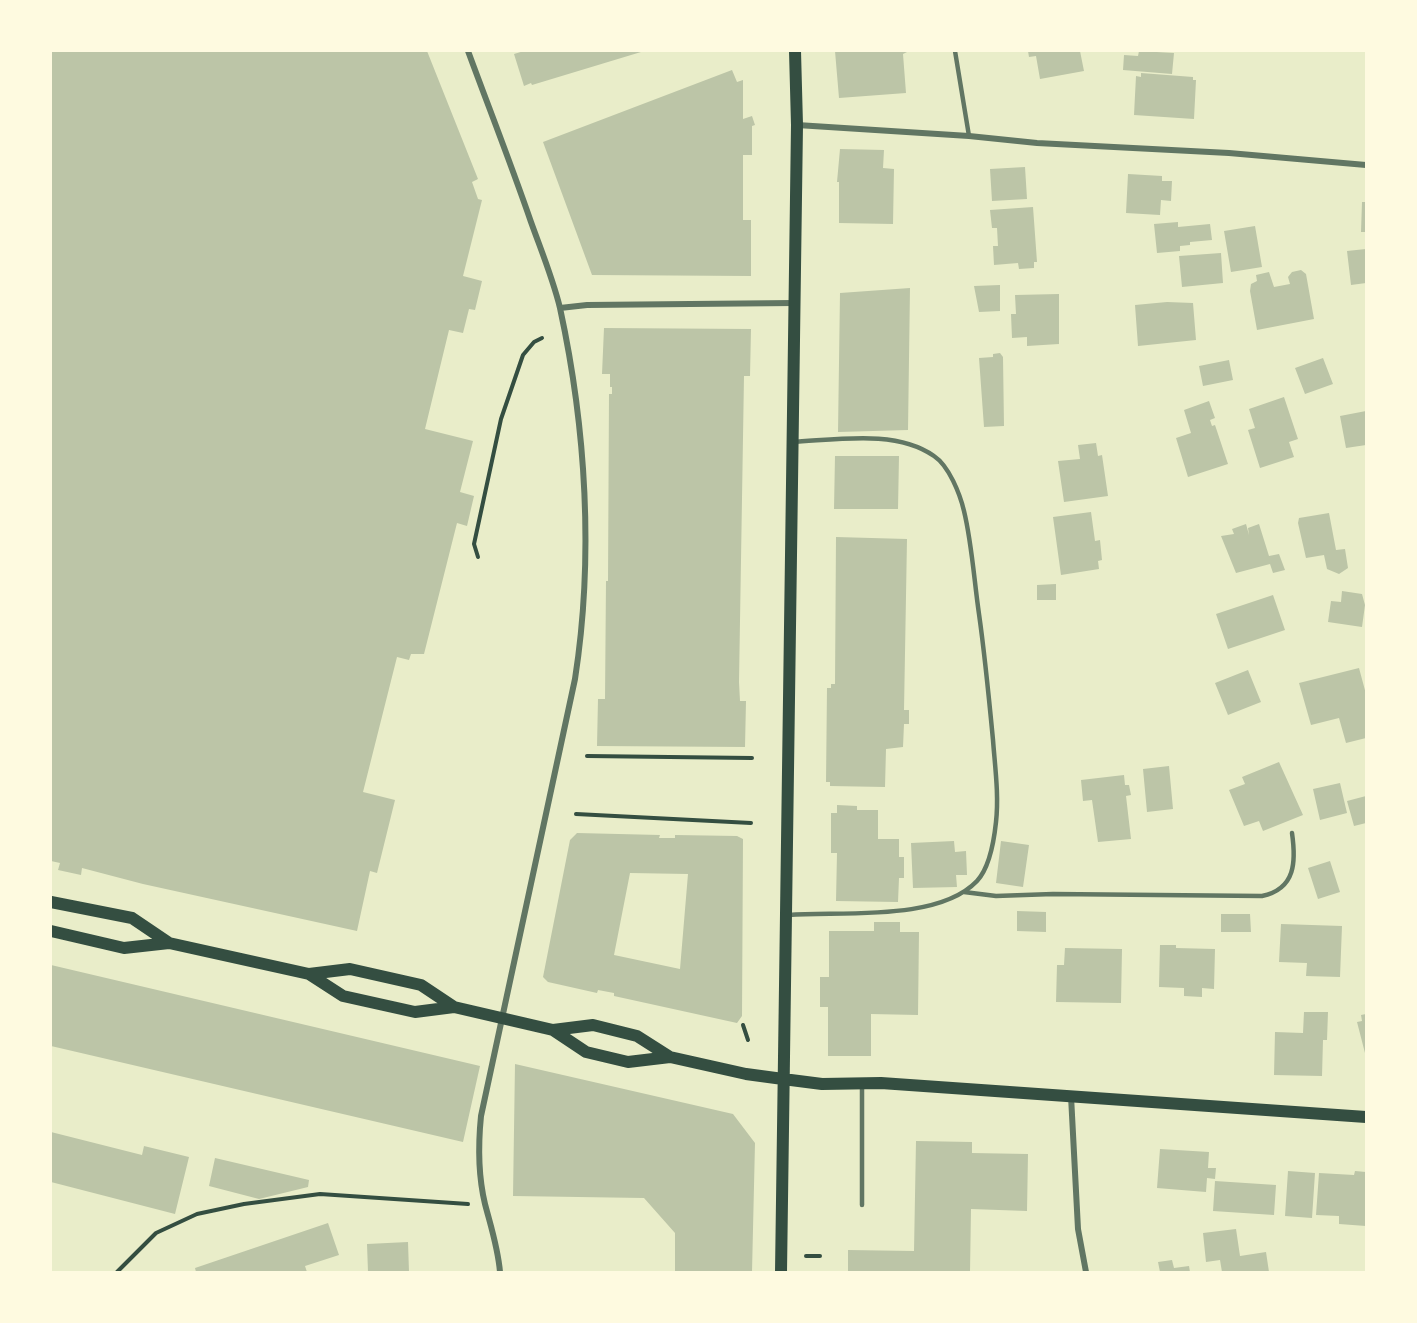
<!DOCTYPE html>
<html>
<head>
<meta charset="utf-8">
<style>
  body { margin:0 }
  #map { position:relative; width:1417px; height:1323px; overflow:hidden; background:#e9edc9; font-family:Quicksand,sans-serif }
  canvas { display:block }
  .frame { position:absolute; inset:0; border:52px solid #fefae0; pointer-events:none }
</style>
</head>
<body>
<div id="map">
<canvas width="1417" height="1323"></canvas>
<div class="frame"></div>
</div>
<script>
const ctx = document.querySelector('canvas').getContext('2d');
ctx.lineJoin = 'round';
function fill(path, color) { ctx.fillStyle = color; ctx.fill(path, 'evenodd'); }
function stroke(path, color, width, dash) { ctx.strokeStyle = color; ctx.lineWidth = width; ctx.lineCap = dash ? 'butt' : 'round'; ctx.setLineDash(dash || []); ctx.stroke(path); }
const building = new Path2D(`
  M51,51H427L478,179L472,182L478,199L482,200L463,276L482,281L475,310L469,309L463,333L449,330L425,429L473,441L460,492L474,496L467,526L457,523L424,654H411L409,660L397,657L363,792L395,800L377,873L370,871L357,931L143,884L82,868L81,875L58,870L60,863L51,861Z
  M524,51H641V52L532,85L531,83L524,86L514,54Z
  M835,51H909L903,54L906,93L839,98Z
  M1028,51H1080L1084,71L1040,79L1036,56L1029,57Z
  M1139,51L1174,53L1172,74L1123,70L1124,55L1138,56Z
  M732,70L737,82L743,80V119L752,116L755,125L752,126V155H743V220H751V276L592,275L543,142Z
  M1141,73L1193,77V80H1196L1194,119L1134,115L1136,76L1141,77Z
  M840,149L884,150L883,168L894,169L893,224L839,223V182H837Z
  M1025,167L1027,199L992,201L990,169Z
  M1128,174L1162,176V181H1172L1171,201L1161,200L1160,215L1126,213Z
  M1362,202H1366V232H1361Z
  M1033,207L1037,262H1034V268L1019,269L1018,263L994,265L993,246H998L997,228H992L990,210Z
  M1178,222V227L1210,224L1212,240L1190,242V245L1180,246V251L1157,253L1154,224Z
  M1255,226L1262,267L1231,272L1224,231Z
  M1366,249V283L1351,285L1347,251Z
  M1221,253L1223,283L1182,287L1179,256Z
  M1301,270L1306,274L1314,319L1257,330L1250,291L1251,284L1257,281L1256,275L1269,272L1274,287L1290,284L1288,277L1292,272Z
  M1000,285V311L979,312L974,286Z
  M910,288L908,430L838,432L840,293Z
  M1059,294V344L1027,346V337L1012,338L1011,314H1016L1015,295Z
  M1167,302L1193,303L1196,340L1138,346L1135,305Z
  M604,328L751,329L750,376H744L739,682L740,701H746L745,747L597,746L598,699H605L606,581H608L609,394H612V387H610V374H602Z
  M1000,353L1003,357L1004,426L984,427L979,358L993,357V354Z
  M1323,358L1333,384L1305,394L1295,368Z
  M1229,360L1233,380L1203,386L1199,366Z
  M1284,397L1298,439L1289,442L1294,457L1260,468L1248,430L1255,428L1249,409Z
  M1209,401L1215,418L1210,420L1212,426L1215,425L1228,464L1188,477L1176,438L1191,433L1184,410Z
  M1366,411V445L1346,448L1340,416Z
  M1096,443L1098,456L1102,455L1108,496L1064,502L1058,461L1080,459L1078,445Z
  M835,456H899L898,509H834Z
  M1091,512L1095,541L1100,540L1102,560L1098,561L1099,569L1061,575L1053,517Z
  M1329,513L1336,550L1345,549L1348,568L1339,574L1327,569L1324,555L1306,558L1298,523L1299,518Z
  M1246,524L1249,535L1248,528L1259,524L1269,556L1279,554L1285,570L1273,573L1270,564L1236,573L1221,536L1234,534L1232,529Z
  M836,537L907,539L904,710H909V724H904L903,747L886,749L885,787L830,786V782H826L827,688H831V684H835Z
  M1056,584V600H1037V585Z
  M1342,591L1362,594L1365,605L1362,627L1328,622L1331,601L1341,602Z
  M1273,595L1285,630L1228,649L1216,614Z
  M1359,668L1366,694V738L1346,743L1339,718L1311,725L1299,683Z
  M1248,670L1261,702L1228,715L1215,683Z
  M1279,762L1303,815L1263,831L1259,821L1244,826L1229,790L1245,784L1242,777Z
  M1169,766L1173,809L1147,812L1143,769Z
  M1124,775L1125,785H1129L1131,795L1126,796L1131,839L1098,842L1092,800L1083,801L1081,780Z
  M1340,783L1347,813L1320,820L1313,789Z
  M1366,796V823L1354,826L1347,801Z
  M837,805L857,806V810H878V839H899V857H904V878H899L898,902L836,901L837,853H831V813H837Z
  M577,833L660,835L659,838H675V835L737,836L743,839L742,1016L737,1023L614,996V993L598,990L597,993L548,982L543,977L570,840ZM630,873L688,874L680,969L614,955Z
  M954,841L955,852L966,851L967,875H956L957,887L913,888L911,843Z
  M1001,841L1029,845L1023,887L996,883Z
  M1330,861L1340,892L1318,899L1308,868Z
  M1017,911L1046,912V932L1017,931Z
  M1221,914H1250L1251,932H1221Z
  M874,922H900V932H919L918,1015L871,1014V1056H828V1007H820V977H829V931H874Z
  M1281,924L1342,926L1340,977L1306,976L1307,963L1279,962Z
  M1160,945H1176V948L1215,949L1214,989L1202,988V997L1184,996V988L1159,987Z
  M1065,948L1122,949L1121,1003L1056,1002L1057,965H1064Z
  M51,965L480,1066L463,1142L51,1046Z
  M1304,1012H1328L1327,1040H1323L1322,1076L1274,1075L1275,1032L1303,1033Z
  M1366,1014V1053H1365L1357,1022L1362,1021L1361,1015Z
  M515,1064L733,1114L755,1143L752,1272H675V1233L644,1198L513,1196Z
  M51,1132L142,1155L144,1146L189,1157L175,1214L51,1182Z
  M916,1141L972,1142V1153L1028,1154L1027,1211L971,1209L970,1272H848V1250L914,1251Z
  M1160,1149L1209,1152L1208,1168H1216L1215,1179L1207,1178L1206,1192L1157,1188Z
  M215,1158L309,1180L308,1187L259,1199L209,1186Z
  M1288,1171L1315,1173L1312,1218L1285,1216Z
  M1355,1171L1366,1172V1226L1339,1224V1216L1316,1215L1319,1173L1354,1175Z
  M1215,1181L1276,1185L1274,1215L1213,1211Z
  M328,1223L339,1255L305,1266L307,1272H196L195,1268Z
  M1236,1229L1240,1256L1266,1252L1269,1272H1222L1220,1260L1206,1262L1203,1233Z
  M408,1242L409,1272H368L367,1244Z
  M1172,1260L1174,1268L1189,1266L1190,1272H1160L1158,1262Z`);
const path = new Path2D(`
  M478,557L474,544L501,419L523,355L534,342L542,338
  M587,756L752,758
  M576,814L751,823
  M743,1025L748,1040
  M806,1256H820
  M117,1272L156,1233L197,1214L244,1204L320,1194L468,1204`);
const service = new Path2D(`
  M955,51L969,136
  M964,892L996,896L1053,894L1262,896C1296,889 1296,861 1292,833
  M789,915C840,911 938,922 977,881C990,867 994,841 996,822C999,795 995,767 993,740C989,698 985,656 979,614C974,580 972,544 964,511C960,494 949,466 934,456C896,429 836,440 792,442
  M862,1205V1084`);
const minor = new Path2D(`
  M468,51C489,108 511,164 531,222C541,250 553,279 560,308C586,428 594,557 575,679L481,1116C478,1146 478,1175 485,1204C491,1227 498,1248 500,1272
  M797,125L969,136L1037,143L1229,153L1366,165
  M560,308L587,305L794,303
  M1071,1096L1078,1229L1086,1272`);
const secondary = new Path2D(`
  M51,902L132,918L169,943
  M51,931L124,948L169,943L309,974L350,969L421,985L454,1007
  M309,974L343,996L415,1012L454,1007L553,1030L593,1025L637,1036L670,1057
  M553,1030L586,1052L628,1062L670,1057L746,1074L783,1079L822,1084L881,1083L1366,1117
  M781,1272L797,125L795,51`);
fill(building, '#bcc5a7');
stroke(path, '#344e41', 4);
stroke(service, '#617663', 4.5);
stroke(minor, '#617663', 6);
stroke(secondary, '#344e41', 12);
</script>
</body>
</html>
